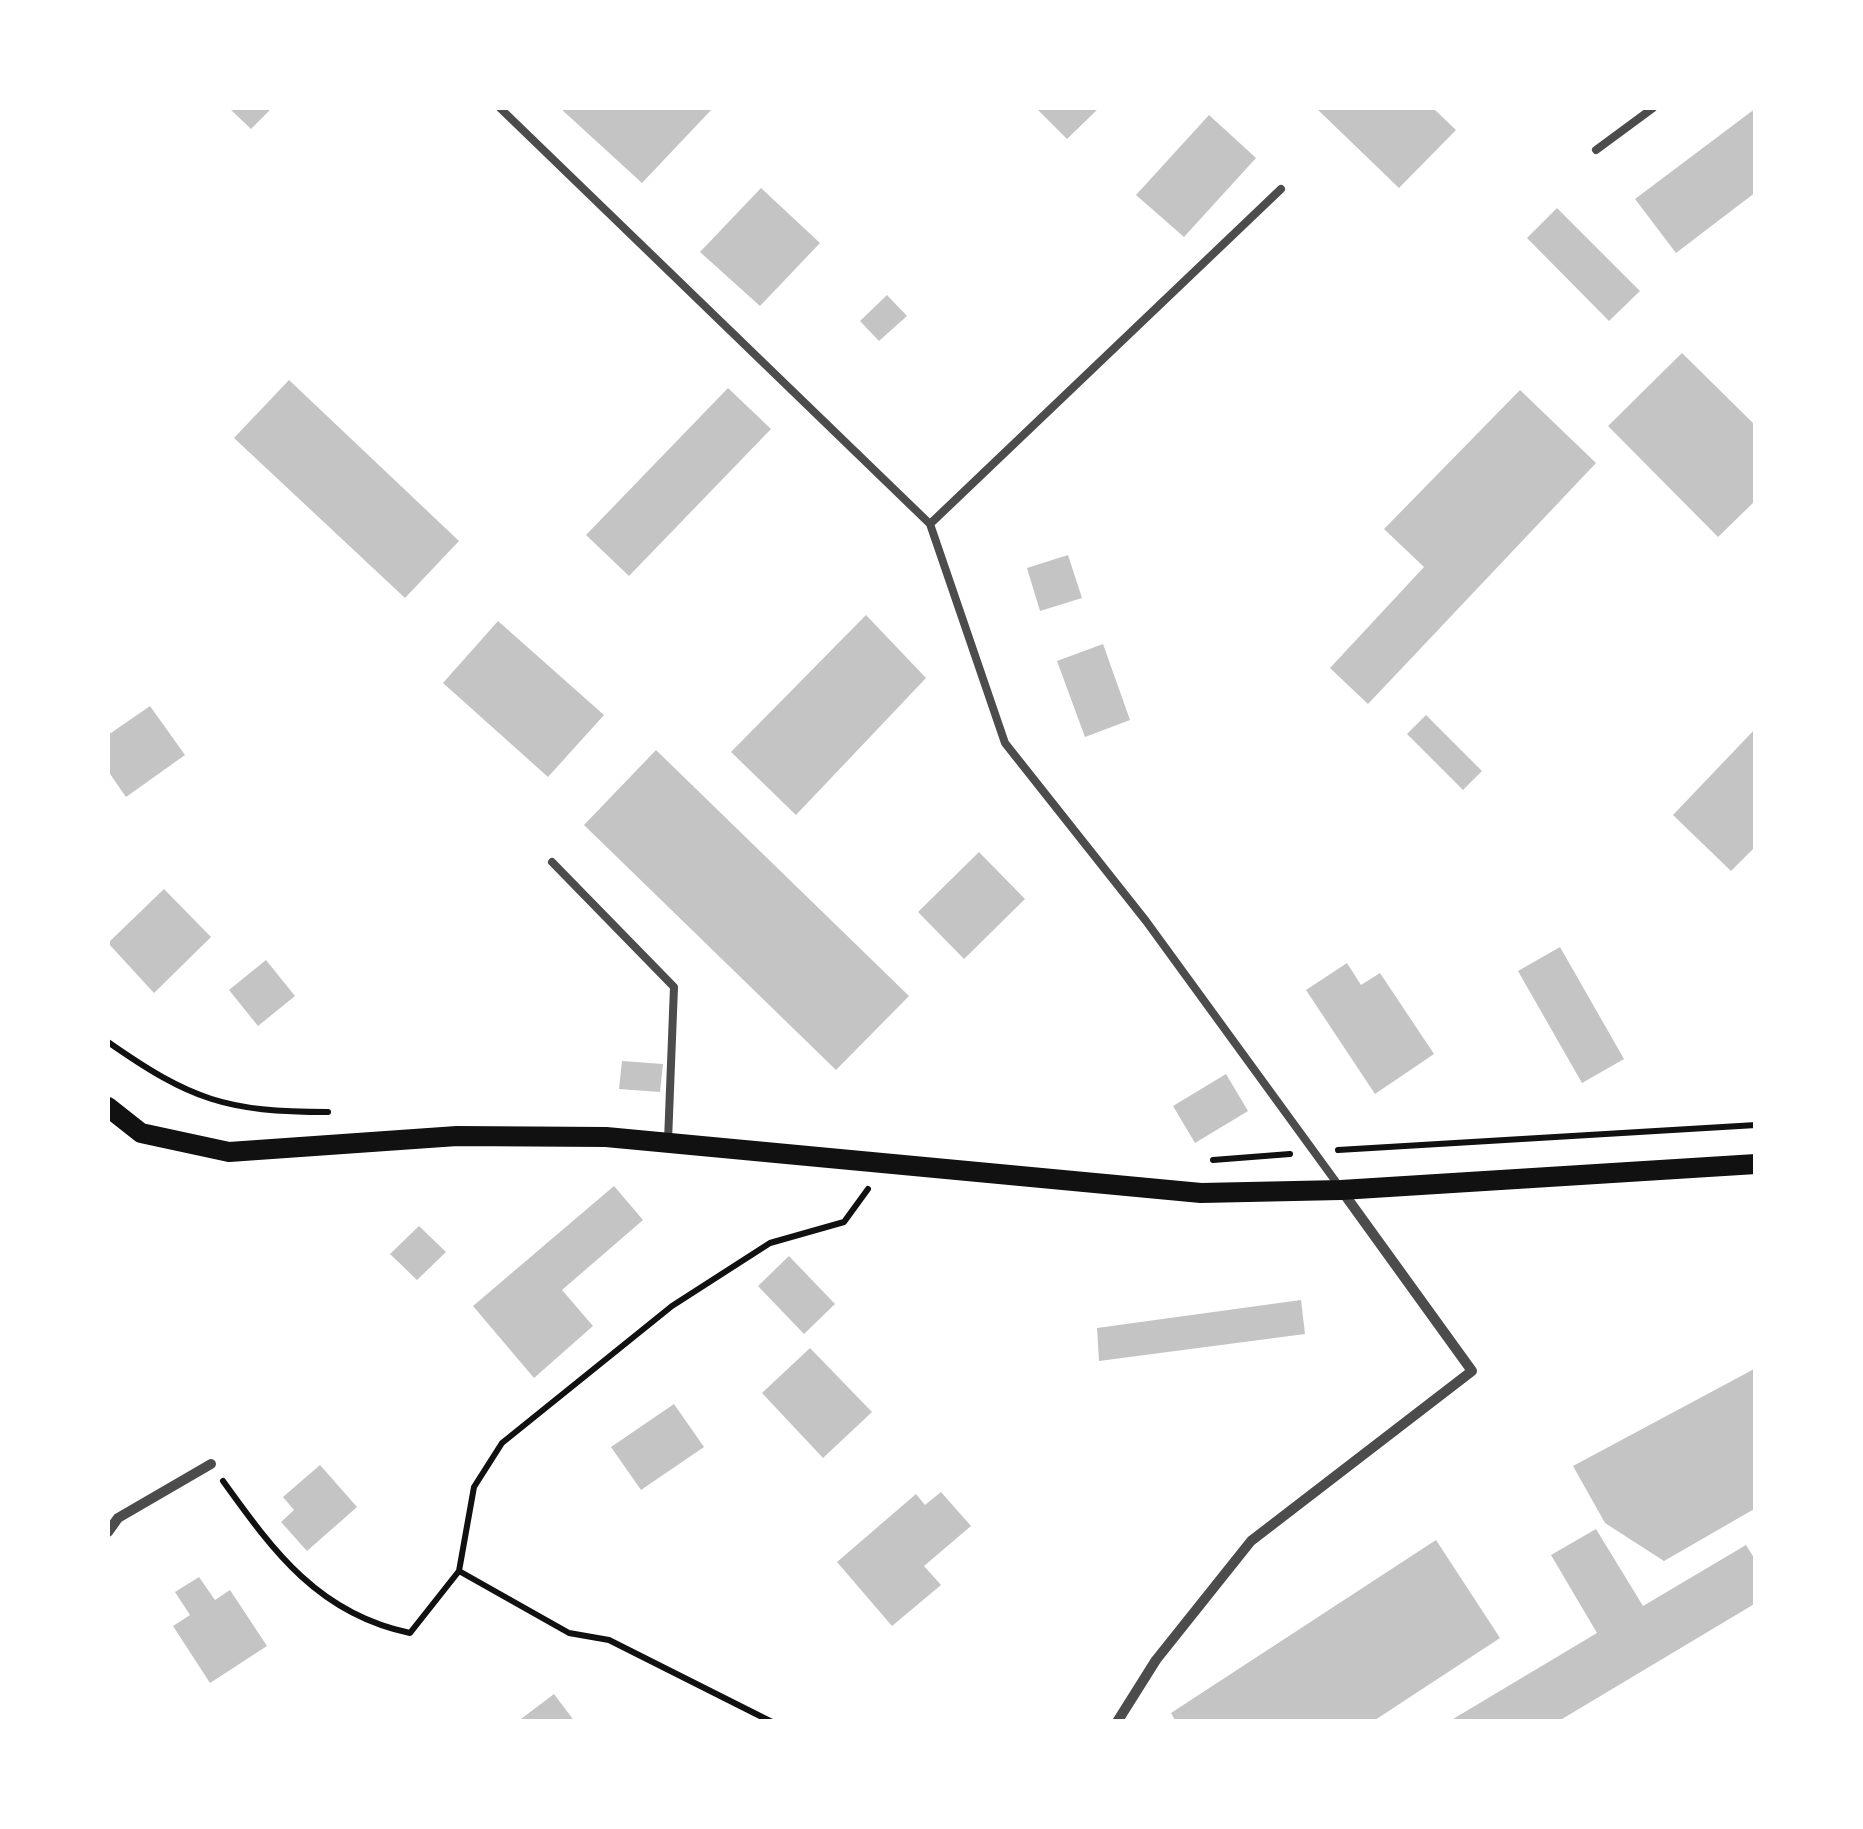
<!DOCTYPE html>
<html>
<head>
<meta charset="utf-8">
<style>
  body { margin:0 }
  #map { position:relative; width:1863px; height:1829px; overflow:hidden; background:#fff; font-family:"Open Sans",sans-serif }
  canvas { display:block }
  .frame { position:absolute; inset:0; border:110px solid #fff; pointer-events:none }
</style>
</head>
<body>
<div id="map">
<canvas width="1863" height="1829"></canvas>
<div class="frame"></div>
</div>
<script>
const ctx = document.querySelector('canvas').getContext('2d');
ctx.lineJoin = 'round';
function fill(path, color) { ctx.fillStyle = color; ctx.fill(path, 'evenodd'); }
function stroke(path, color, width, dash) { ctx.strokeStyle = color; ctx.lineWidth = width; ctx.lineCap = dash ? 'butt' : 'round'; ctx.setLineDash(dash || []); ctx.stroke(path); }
const building = new Path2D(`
  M229,108H272L251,129Z
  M560,108H713L642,183Z
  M1036,108H1099L1067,139Z
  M1316,108H1433L1456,130L1399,188Z
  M1756,108V192L1676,253L1635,199Z
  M1209,115L1256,158L1184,237L1136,195Z
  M761,188L820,243L760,306L700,252Z
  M1557,208L1640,291L1609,321L1527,238Z
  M887,295L907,316L879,341L860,321Z
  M1682,353L1756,426V500L1718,537L1608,426Z
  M289,380L459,541L405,598L234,438Z
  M728,388L771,429L629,576L586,535Z
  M1520,390L1596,463L1368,704L1330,668L1424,567L1384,529Z
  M1068,555L1082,598L1040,611L1027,568Z
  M866,615L926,678L796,815L731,752Z
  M498,621L604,715L548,777L443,683Z
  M1103,644L1130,720L1085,737L1057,661Z
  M150,706L185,755L126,797L108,771V735Z
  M1426,715L1482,771L1463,790L1407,734Z
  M1756,728V846L1731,871L1673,815Z
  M656,750L909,996L836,1070L584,825Z
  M979,852L1025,899L964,959L918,912Z
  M164,889L211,937L154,993L108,943Z
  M1560,947L1624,1059L1582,1083L1518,971Z
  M266,960L295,996L258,1026L229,990Z
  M1347,963L1361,985L1380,973L1434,1054L1375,1094L1306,990Z
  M622,1061L663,1064L660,1092L619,1089Z
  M1226,1074L1248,1111L1195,1143L1173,1106Z
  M614,1186L643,1220L562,1290L593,1326L534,1378L473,1306Z
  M419,1226L446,1252L417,1280L390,1254Z
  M789,1256L835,1304L804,1334L758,1286Z
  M1301,1300L1305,1334L1099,1361L1097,1328Z
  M810,1348L872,1412L823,1458L762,1393Z
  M1756,1368V1508L1664,1561L1605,1523L1573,1466Z
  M674,1404L704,1447L641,1490L611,1447Z
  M320,1465L357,1507L307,1551L281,1522L294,1510L283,1497Z
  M941,1492L971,1526L924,1566L941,1585L892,1626L837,1562L916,1494L925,1505Z
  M1596,1529L1643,1606L1746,1545L1756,1561V1603L1557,1722H1448L1597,1633L1551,1555Z
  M1436,1540L1500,1638L1372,1722H1176L1171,1713Z
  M199,1577L215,1600L230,1590L267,1646L210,1683L173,1626L190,1615L175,1592Z
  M554,1694L575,1722H517Z`);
const path = new Path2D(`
  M108,1042C191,1100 226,1112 328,1112
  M1338,1150L1756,1125
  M1213,1160L1290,1154
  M223,1481C274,1552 319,1614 410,1633L459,1571L474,1487L502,1443L672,1306L770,1243L844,1222L868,1189
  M459,1571L569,1633L609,1640L772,1722`);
const service = new Path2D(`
  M500,108L930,524L1005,743L1146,921L1339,1186
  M1596,150L1653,108
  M930,524L1281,189
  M552,862L674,987L668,1141`);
const minor = new Path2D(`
  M108,1532L118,1518L211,1464
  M1117,1722L1156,1660L1251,1541L1472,1371L1342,1191`);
const secondary = new Path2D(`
  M108,1107L141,1133L229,1152L457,1136L606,1137L1201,1193L1341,1190L1756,1164`);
fill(building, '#c4c4c4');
stroke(path, '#111', 6);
stroke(service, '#4c4c4c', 8);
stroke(minor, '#4c4c4c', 10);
stroke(secondary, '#111', 20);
</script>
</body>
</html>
